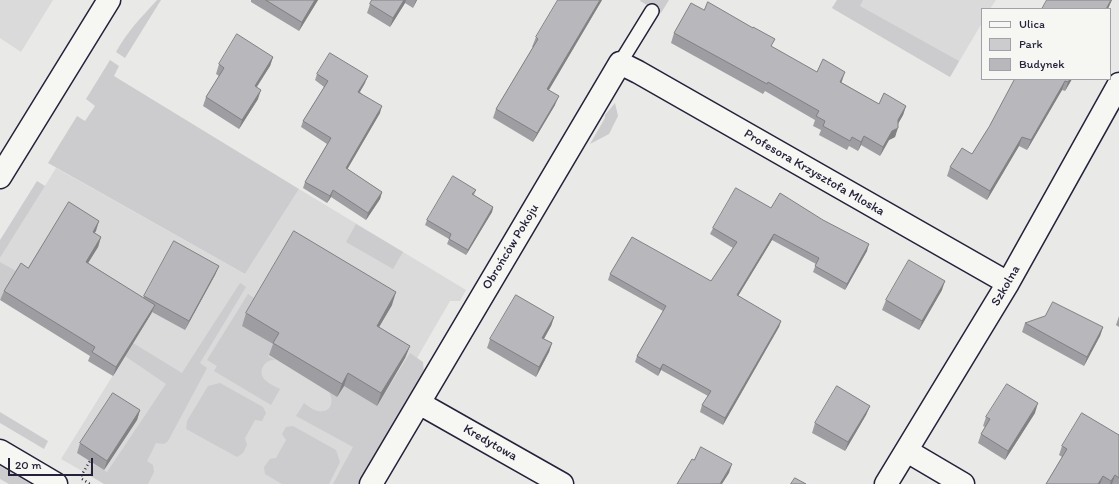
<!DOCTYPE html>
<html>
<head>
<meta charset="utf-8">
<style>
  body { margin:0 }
  #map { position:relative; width:1119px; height:484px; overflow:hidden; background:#e9e9e7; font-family:Itim,sans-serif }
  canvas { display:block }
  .legend { position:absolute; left:981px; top:8px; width:130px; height:72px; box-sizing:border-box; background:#f6f6f2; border:1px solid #a1a1a9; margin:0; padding:5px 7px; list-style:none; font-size:12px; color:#22223b }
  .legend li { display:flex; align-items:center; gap:8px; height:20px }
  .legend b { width:20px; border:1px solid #a1a1a9 }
  .scale { position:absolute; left:8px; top:458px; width:85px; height:18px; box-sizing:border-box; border:2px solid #22223b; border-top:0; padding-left:5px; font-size:12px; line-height:14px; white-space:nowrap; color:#22223b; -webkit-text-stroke:3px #f6f6f2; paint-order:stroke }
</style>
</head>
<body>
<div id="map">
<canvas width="1119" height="484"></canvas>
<ul class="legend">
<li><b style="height:5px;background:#f6f6f2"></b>Ulica</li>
<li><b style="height:11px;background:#ccccce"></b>Park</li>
<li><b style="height:11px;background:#b8b8bc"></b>Budynek</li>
</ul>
<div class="scale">20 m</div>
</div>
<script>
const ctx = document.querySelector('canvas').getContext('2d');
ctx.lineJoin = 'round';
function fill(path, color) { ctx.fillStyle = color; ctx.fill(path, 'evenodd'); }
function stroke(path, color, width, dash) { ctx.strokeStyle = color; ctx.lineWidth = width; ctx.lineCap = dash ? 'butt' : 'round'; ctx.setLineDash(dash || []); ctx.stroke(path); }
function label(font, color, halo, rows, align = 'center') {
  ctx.font = font + ' Itim,sans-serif'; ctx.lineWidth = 3; ctx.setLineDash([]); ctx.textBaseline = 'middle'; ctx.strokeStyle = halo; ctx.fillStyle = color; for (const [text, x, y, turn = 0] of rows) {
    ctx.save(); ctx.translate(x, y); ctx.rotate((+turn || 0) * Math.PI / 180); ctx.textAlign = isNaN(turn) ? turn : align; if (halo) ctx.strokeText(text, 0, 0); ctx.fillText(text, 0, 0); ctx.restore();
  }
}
const built = new Path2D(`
  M0,0H53L21,52L0,38Z
  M837,0H996L990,9H982V23L950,77L832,8Z
  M56,168L245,274L299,189L466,290L460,301H450L417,358L422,371L355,484H105L61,459L133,343L0,262V258Z`);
const green = new Path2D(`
  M157,0H161L125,58L116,52C128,30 141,18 157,0Z
  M641,0H669L661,13L640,1Z
  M837,0H863L860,6L959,61L950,77L832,8Z
  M110,60L119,66L114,76L299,189L245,274L48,163L77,116L85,121L95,106L86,99Z
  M615,103L618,116L609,134L590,144L605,118V115Z
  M37,181L45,186L0,258V240Z
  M356,224L403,252L393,269L346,242Z
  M0,262L18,272L0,300Z
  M240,283L246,287L200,363L207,368L168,441L164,444L156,443L147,461L153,465L154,472L148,484H104L89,475L94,464L107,472L166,384L125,356L133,343L182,373L178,379Z
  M248,294L256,299L255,303L242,325L274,345L268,356L275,360C264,359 257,372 265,380C269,384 275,386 280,389L271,405L214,371L217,366L207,360Z
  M410,353L423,362L424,373L359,484H333L353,447L296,416L304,403C308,406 313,410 318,411C332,413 334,401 329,392L337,397L344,386L377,406Z
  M220,383L263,407L266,413L262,421L255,420L245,438L247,445L243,453L237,457L186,429L187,421L208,386Z
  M0,412L48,441L44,449L0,423Z
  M293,426L336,450L340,462L329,484H282L265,474L264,467L270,459L276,458L286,440L282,434L286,427Z
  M0,466L31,484H9L0,479Z`);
const path = new Path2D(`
  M81,476L90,461
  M82,479L90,484`);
const service = new Path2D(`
  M620,63L652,11`);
const minor = new Path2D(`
  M419,403L562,484
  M0,451L56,484
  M907,451L963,484
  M371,484L620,63L638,72L1008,283
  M886,484L1008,283L1119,84`);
const tertiary = new Path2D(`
  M0,177L109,0`);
const wall = new Path2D(`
  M251,0H318L299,31L251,2Z
  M372,0H417L413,8L405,3L390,27L367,13L370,4Z
  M602,0L549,90L555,105L533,142L493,118L496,109L533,47H532L536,37Z
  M704,10L817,72L842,81L841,82L879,104L906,106L903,115L898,124L895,137L889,140L880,156L861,145L858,151L849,146L847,150L819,135L821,130L813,126L815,120L765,91L763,94L671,43L674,33Z
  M273,57L270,66L257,87L258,99L239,129L203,106L206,97L219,76L216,74L219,64Z
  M317,74L365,83L360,92L380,113L347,169L382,192L380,199L366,220L331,197L327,203L303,188L305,182L327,144L301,127L303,121L324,87L315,80Z
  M1015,79H1072L1065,91L1062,90L1027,150L1019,146L987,200L947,176L950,167L972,154L989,127Z
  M476,190L474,195L493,207L492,212L466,255L447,244L449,239L425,225L427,220Z
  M771,208L867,251L845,290L813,272L816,264L772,240L738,296L781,321L779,327L723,425L700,412L702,405L708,396L661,370L658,376L635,362L637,356L663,311L608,280L610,274L711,281L733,248L710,234L713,228Z
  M96,231L94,233L101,237L98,247L88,263L143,298L144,296L219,266L215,275L185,330L152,312L151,314L113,376L88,361L90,356L0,300L4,291L28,268Z
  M942,290L919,330L882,310L886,300Z
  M392,305L379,327L410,346L405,358L377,406L344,386L337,397L269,355L273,344L242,326L246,313Z
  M1119,316V327L1116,325Z
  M554,317L551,326L544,339L552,343L549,352L536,377L487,348L490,339Z
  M1025,323L1103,327L1100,336L1084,366L1022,332Z
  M870,406L866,415L845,451L812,433L815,423Z
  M140,410L137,420L104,470L77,453L80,443Z
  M1035,413L1005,460L978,443L981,434L985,427L983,426L986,417Z
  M1119,435V484H1046L1062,457L1059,455L1062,446Z`);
const shadedWall = new Path2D(`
  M315,0H318L299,31L302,22Z
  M404,0H406L405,3L390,27L393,18Z
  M416,0H417L413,8Z
  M600,0H602L544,98L547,89Z
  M1111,0H1112L1108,9H1106Z
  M273,57L270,66L251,95L255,86Z
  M845,72L842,81L836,91L840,82Z
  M368,76L365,83L356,98L358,92Z
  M1070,79H1072L1065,91L1068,82Z
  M1065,81L1062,90L1027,150L1031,140Z
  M261,90L258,99L239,129L242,120Z
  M559,96L555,105L533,142L537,133Z
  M382,106L380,113L344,175L346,168Z
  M906,106L903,115L895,129L898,120Z
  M898,128L895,137L889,140L880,156L883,147L892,131Z
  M864,136L861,145L858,151L861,142Z
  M1022,137L1019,146L987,200L990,191Z
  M333,190L331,197L327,203L330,196Z
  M382,192L380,199L366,220L368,213Z
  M493,207L492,212L466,255L468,250Z
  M99,221L96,231L89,241L93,232Z
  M774,234L772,240L735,301L737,295Z
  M101,237L98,247L83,271L86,262Z
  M869,244L867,251L845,290L847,284Z
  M219,266L215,275L185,330L189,321Z
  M945,281L942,290L919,330L922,321Z
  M396,292L392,305L372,339L377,326Z
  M155,305L151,314L113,376L116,367Z
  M554,317L551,326L539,347L542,338Z
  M781,321L779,327L723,425L725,418Z
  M1103,327L1100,336L1084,366L1087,357Z
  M552,343L549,352L536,377L539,367Z
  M410,346L405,358L377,406L381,393Z
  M663,364L661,370L658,376L660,369Z
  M348,373L344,386L337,397L342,384Z
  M1038,403L1035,413L1005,460L1008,451Z
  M870,406L866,415L845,451L848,442Z
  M140,410L137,420L104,470L107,461Z
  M732,464L729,473L722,484H720Z
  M1115,475L1112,484H1110L1111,481Z
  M1103,476L1100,484H1098Z`);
const building = new Path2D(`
  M266,0H315L302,22Z
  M372,0H404L393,18L370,4Z
  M558,0H600L547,89L559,96L537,133L496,109L538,39L536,37Z
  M1047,0H1111L1106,9H1042Z
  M708,2L753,28V27L775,39L771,46L817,72L823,59L845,72L840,82L879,104L884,93L906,106L898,120V128L892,131L883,147L864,136L861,142L852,137L850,141L823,126L825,121L816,116L819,111L768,82L767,84L674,33L691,3L704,10Z
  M237,34L273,57L255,86L261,90L242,120L206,97L224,68L219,64Z
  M330,53L368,76L358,92L382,106L346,168L382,192L368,213L333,190L330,196L305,182L331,138L303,121L328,81L317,74Z
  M1015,79H1070L1068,82L1065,81L1031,140L1022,137L990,191L950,167L962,148L972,154L989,127Z
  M453,176L476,190L472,194L493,207L468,250L449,239L451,234L427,220Z
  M736,188L771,208L780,193L823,220L869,244L847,284L815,266L819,258L774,234L737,295L781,321L725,418L702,405L711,391L663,364L660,369L637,356L666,306L610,274L632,237L711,281L737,242L713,228Z
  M69,202L99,221L93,232L101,237L86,262L155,305L116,367L92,352L95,347L4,291L21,263L28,268Z
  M294,231L396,292L377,326L410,346L381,393L348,373L342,384L273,343L279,333L246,313Z
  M174,241L219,266L189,321L144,296Z
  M909,260L945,281L922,321L886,300Z
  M516,295L554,317L542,338L552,343L539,367L490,339Z
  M1053,302L1103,327L1087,357L1025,323L1045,316Z
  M1007,384L1038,403L1008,451L981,434L990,419L986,417Z
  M837,386L870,406L848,442L815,423Z
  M113,393L140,410L107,461L80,443Z
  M1082,413L1119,435V478L1115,475L1111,481L1103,476L1098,484H1046L1067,449L1062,446Z
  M701,447L732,464L720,484H677L692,459L694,460Z
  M795,478L806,484H791Z`);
const streetNames = [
  ["Profesora Krzysztofa Mloska",814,173,30],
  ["Obrońców Pokoju",511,247,-59],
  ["Szkolna",1006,286,-60],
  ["Kredytowa",490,443,30]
];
fill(built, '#dadada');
fill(green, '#ccccce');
stroke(service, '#22223b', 16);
stroke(minor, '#22223b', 25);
stroke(tertiary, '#22223b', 25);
stroke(path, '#22223b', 2.5, [1, 3]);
stroke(service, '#f6f6f2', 13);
stroke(minor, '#f6f6f2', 22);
stroke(tertiary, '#f6f6f2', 22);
fill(wall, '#9e9ea2');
fill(shadedWall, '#818184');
fill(building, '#b8b8bc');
stroke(building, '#818184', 1);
label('13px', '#22223b', '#f6f6f2', streetNames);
</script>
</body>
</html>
